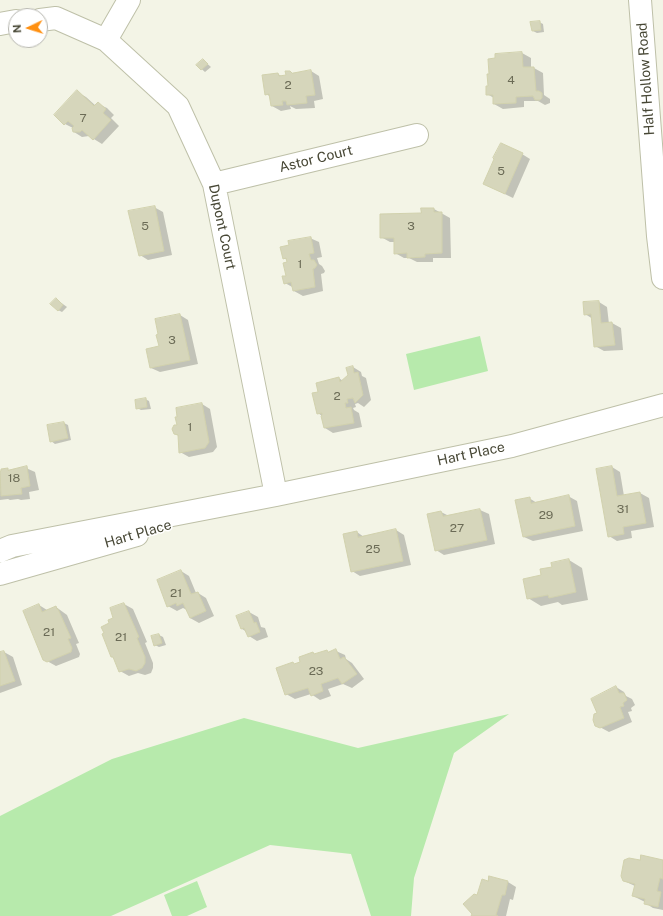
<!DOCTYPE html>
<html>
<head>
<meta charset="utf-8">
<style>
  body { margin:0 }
  #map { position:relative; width:663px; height:916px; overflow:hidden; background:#f3f4e6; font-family:"Public Sans",sans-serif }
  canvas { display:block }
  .north { position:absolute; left:8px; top:8px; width:40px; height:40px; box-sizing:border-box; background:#fff; border:1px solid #b5b5ae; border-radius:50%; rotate:266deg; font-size:11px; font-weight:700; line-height:16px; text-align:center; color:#474735 }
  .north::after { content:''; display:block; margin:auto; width:14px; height:18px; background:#ff9011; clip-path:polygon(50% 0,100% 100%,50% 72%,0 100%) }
</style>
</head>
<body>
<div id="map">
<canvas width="663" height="916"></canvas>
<div class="north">N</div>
</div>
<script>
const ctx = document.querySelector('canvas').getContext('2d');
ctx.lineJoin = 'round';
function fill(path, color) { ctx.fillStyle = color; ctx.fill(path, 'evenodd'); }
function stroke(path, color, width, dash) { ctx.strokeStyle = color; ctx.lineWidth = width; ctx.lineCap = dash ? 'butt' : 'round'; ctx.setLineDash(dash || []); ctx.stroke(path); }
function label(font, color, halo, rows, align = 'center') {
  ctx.font = font + ' "Public Sans",sans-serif'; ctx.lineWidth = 3; ctx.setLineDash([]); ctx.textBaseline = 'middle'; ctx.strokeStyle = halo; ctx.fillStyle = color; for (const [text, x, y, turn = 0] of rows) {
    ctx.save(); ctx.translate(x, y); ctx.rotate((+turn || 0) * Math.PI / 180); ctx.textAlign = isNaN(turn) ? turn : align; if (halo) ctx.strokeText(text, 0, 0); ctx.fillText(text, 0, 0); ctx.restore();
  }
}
const green = new Path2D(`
  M480,336L488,371L414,390L406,354Z
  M509,714L454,753L414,878L411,916H371L351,854L270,845L111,916H0V816L112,759L244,718L358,748Z
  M197,881L207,907L187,916H172L164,895Z`);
const shadow = new Path2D(`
  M539,22L543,24L544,32L537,33L533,31Z
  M522,53L531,58V68H534L543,73L544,95L550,99V103L545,105L538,101H524V107L503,109L494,104V98L487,94L490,75L496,59V55Z
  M203,60L211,67L205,72L197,65Z
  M311,71L319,76L323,99L314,101L315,108L296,109L290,106L291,109L281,111L272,106L271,97L266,94L278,74L283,77L287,76L290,72L294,74Z
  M77,92L86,97L96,106L98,104L107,108L114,115L111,118L119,126L102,144L89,136L82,137L74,132L73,128L65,124Z
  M522,154L530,159L513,198L484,184Z
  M154,207L163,212L172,255L148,260L140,255L129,212Z
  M434,209L450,218L451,258H433V262H417L409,258H404L395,253V242H390L381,237L422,214Z
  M310,238L319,242L322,257L317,258L319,264L322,266L325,271L324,273L321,274L323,291L303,296L294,291V288L285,283L288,263L287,260L284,258L291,246Z
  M56,299L67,307L62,312L58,310Z
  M599,302L607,307L609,324L612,323L621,328L623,350L604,351L595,346L593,319L585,314Z
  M180,315L188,320L198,364L160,372L151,368L160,347Z
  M353,367L361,372L362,376L366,378L371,400L364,407L358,403L355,404L356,407L353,408L354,410L359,413L362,427L333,433L325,428L322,416L318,413L319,393L339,378L343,381L349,375Z
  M145,399L149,401L151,409L141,410L137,408Z
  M202,404L210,409L217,447L213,452L189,457L180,452L179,436L174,433L178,425Z
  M64,423L68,425L71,440L55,444L51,441Z
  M612,467L620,472L624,496L640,493L649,498L654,527L631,531L632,538L617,541L609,536Z
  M26,468L35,472L39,490L29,492L30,499L21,500L18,499L10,500L8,499L0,500V470V472L7,469L11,471Z
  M568,496L577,501L583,531L533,541L524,537L529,498L537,503Z
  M480,510L489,514L495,544L444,555L436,550L441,512L449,516Z
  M396,530L404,535L411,565L360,576L352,571L357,532L364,537Z
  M569,560L582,568L588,600L562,605L558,602L541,606L528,598L542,576L553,568Z
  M181,571L189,576L196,593H198L206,598L214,616L199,623L190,618L187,610L183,608L177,611L168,606Z
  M124,604L133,609L147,642L145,643L153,663V668L151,673L145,675L138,673L129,676L120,671L115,658L112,657L111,624Z
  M39,605L47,610L56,607L67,615L79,643L76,644L80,654L79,657L56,666L47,661Z
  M249,612L258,617L261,627L265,628L268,637L257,641L249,636L247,632L242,629Z
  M159,635L163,637L166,645L159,647L155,645Z
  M326,651L330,653L336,651L345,655L346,659L352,663L364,679L352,688L343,684L328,689L331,696L320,700L311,694L295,699L286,694L293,664L295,665L301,662L313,653L316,655Z
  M4,652L13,657L22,685L0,693V653Z
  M616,687L624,692L626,696L632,699L635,705L631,708L632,711L628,712L632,722L609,732L596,725L598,713Z
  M663,861V910L653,908L645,903V902L633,896L635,886L624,881L641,862Z
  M490,877L508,882L516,887L513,900L510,899L506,916H472Z`);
const building = new Path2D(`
  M540,21L541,30L532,31L530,22Z
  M522,52L523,67H534L536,91H539L542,93V98L540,100H535L533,96L516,97V103L493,104V95H486V86H488L487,74H489L488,59L495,58V54Z
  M203,59L208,64L201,70L196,65Z
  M311,70L315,95L306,96L307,103L287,105L286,101H282L283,105L271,106L269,94L265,95L262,75L278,73L279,76L286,75L285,71H290L292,73Z
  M77,90L94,106L98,102L106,109L103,113L111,120L93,140L82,130L80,132H73L72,128L74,126L68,121L64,125L54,115Z
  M501,143L523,153L505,194L483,184L494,159L493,158Z
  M155,206L164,251L139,256L128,211Z
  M421,208H434V212H442V253L425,254V257L407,258V253L394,254V238H380V214L421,213Z
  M311,237L314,253L309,254L311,260H314L317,265L315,268L313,269L315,287L293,291L291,282L284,284L282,276H286L283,263L287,262L286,258L283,259L280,247L289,245L288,241Z
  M56,298L63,305L58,311L50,304Z
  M599,301L601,323L612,322L615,345L594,347L591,314L584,315L583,302Z
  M180,314L190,360L150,368L146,349L159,346L156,335L158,334L155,319Z
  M353,366L354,373L358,372L363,395L355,403L353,398L347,399L348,403H345L346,408L351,407L354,423L324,428L321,416L322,415V413L317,414L312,393L318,392L316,383L339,377L340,382L348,375L346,368Z
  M146,398L147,407L136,409L135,400Z
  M202,403L209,442L205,448L179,453L178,435L174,434L172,429L174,425H177L175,417H177L176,408Z
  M64,422L68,438L50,442L47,425Z
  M27,466L30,486L21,488L22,494L1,496L0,471H1V469L8,468V470Z
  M612,466L617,496L640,492L646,523L623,527L624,534L608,537L596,469Z
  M569,495L575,526L523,537L515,500L530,497L531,503Z
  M480,509L487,540L435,551L427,514L441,511L443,516Z
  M396,529L403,561L351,572L343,534L357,531L358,537Z
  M569,559L576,592L549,598L548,595L527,599L523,579L541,575L540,569L552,567L551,563Z
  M181,570L191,594L198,592L206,611L190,618L183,603L177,606L176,603L167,607L157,580Z
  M124,603L139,637L137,638L145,657V663L142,668L136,671L129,669L119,672L113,657H111L102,634L104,633L101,627L109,623L108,620L113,618L110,608Z
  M39,604L42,612L56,606L57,609H58L71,638L68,639L72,648L71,652L47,662L43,660L23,611Z
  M249,611L254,623L256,622L260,632L248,637L244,628L241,629L236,616Z
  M159,634L162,643L154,646L151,636Z
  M336,649L340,659L344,657L357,674L342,684L338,678L321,684L323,691L311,696L308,688L285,695L276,668L293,662L294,664L300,662L299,657L313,652L314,654L327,650L328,652Z
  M4,651L15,681L0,686V652Z
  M616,686L619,693H624L627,700L623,703L624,706L620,707L624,718L600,728L595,726L593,720L594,714L597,713L591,699Z
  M641,855L663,860V879L660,878L657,891L661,892L658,907L644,904L645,899L632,896L635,884L623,881L621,876L624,860L629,858L640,860Z
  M489,876L508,881L505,895H502L496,915L498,916H471L472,914L463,904L474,894L477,895L482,879L488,881Z`);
const minor = new Path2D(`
  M640,0L658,236L663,278
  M40,20L56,18L106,40L178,106L214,184L276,495
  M0,24L16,21
  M106,40L129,0
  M214,184L417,135
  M0,551L12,546L276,495L512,446L663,405
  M0,574L137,535`);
const numberNames = [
  ["4",511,80],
  ["2",288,85],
  ["7",83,118],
  ["5",501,171],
  ["5",145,226],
  ["3",411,226],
  ["1",300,264],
  ["3",172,340],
  ["2",337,396],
  ["1",190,427],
  ["18",14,478],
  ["31",623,509],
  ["29",546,515],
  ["27",457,528],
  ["25",373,549],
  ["21",176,593],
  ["21",49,632],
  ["21",121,637],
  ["23",316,671]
];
const streetNames = [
  ["Half Hollow Road",646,79,-94],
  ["Astor Court",316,159,-14],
  ["Dupont Court",222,227,78],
  ["Hart Place",471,454,-12],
  ["Hart Place",138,534,-16]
];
fill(green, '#b7eaac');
fill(shadow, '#0003');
fill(building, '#d6d6bb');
stroke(building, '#d1d1ad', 1);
stroke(minor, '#bec0a8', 24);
stroke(minor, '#fff', 22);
label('12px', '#6b6b56', null, numberNames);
label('14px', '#474735', '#fff', streetNames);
</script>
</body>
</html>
